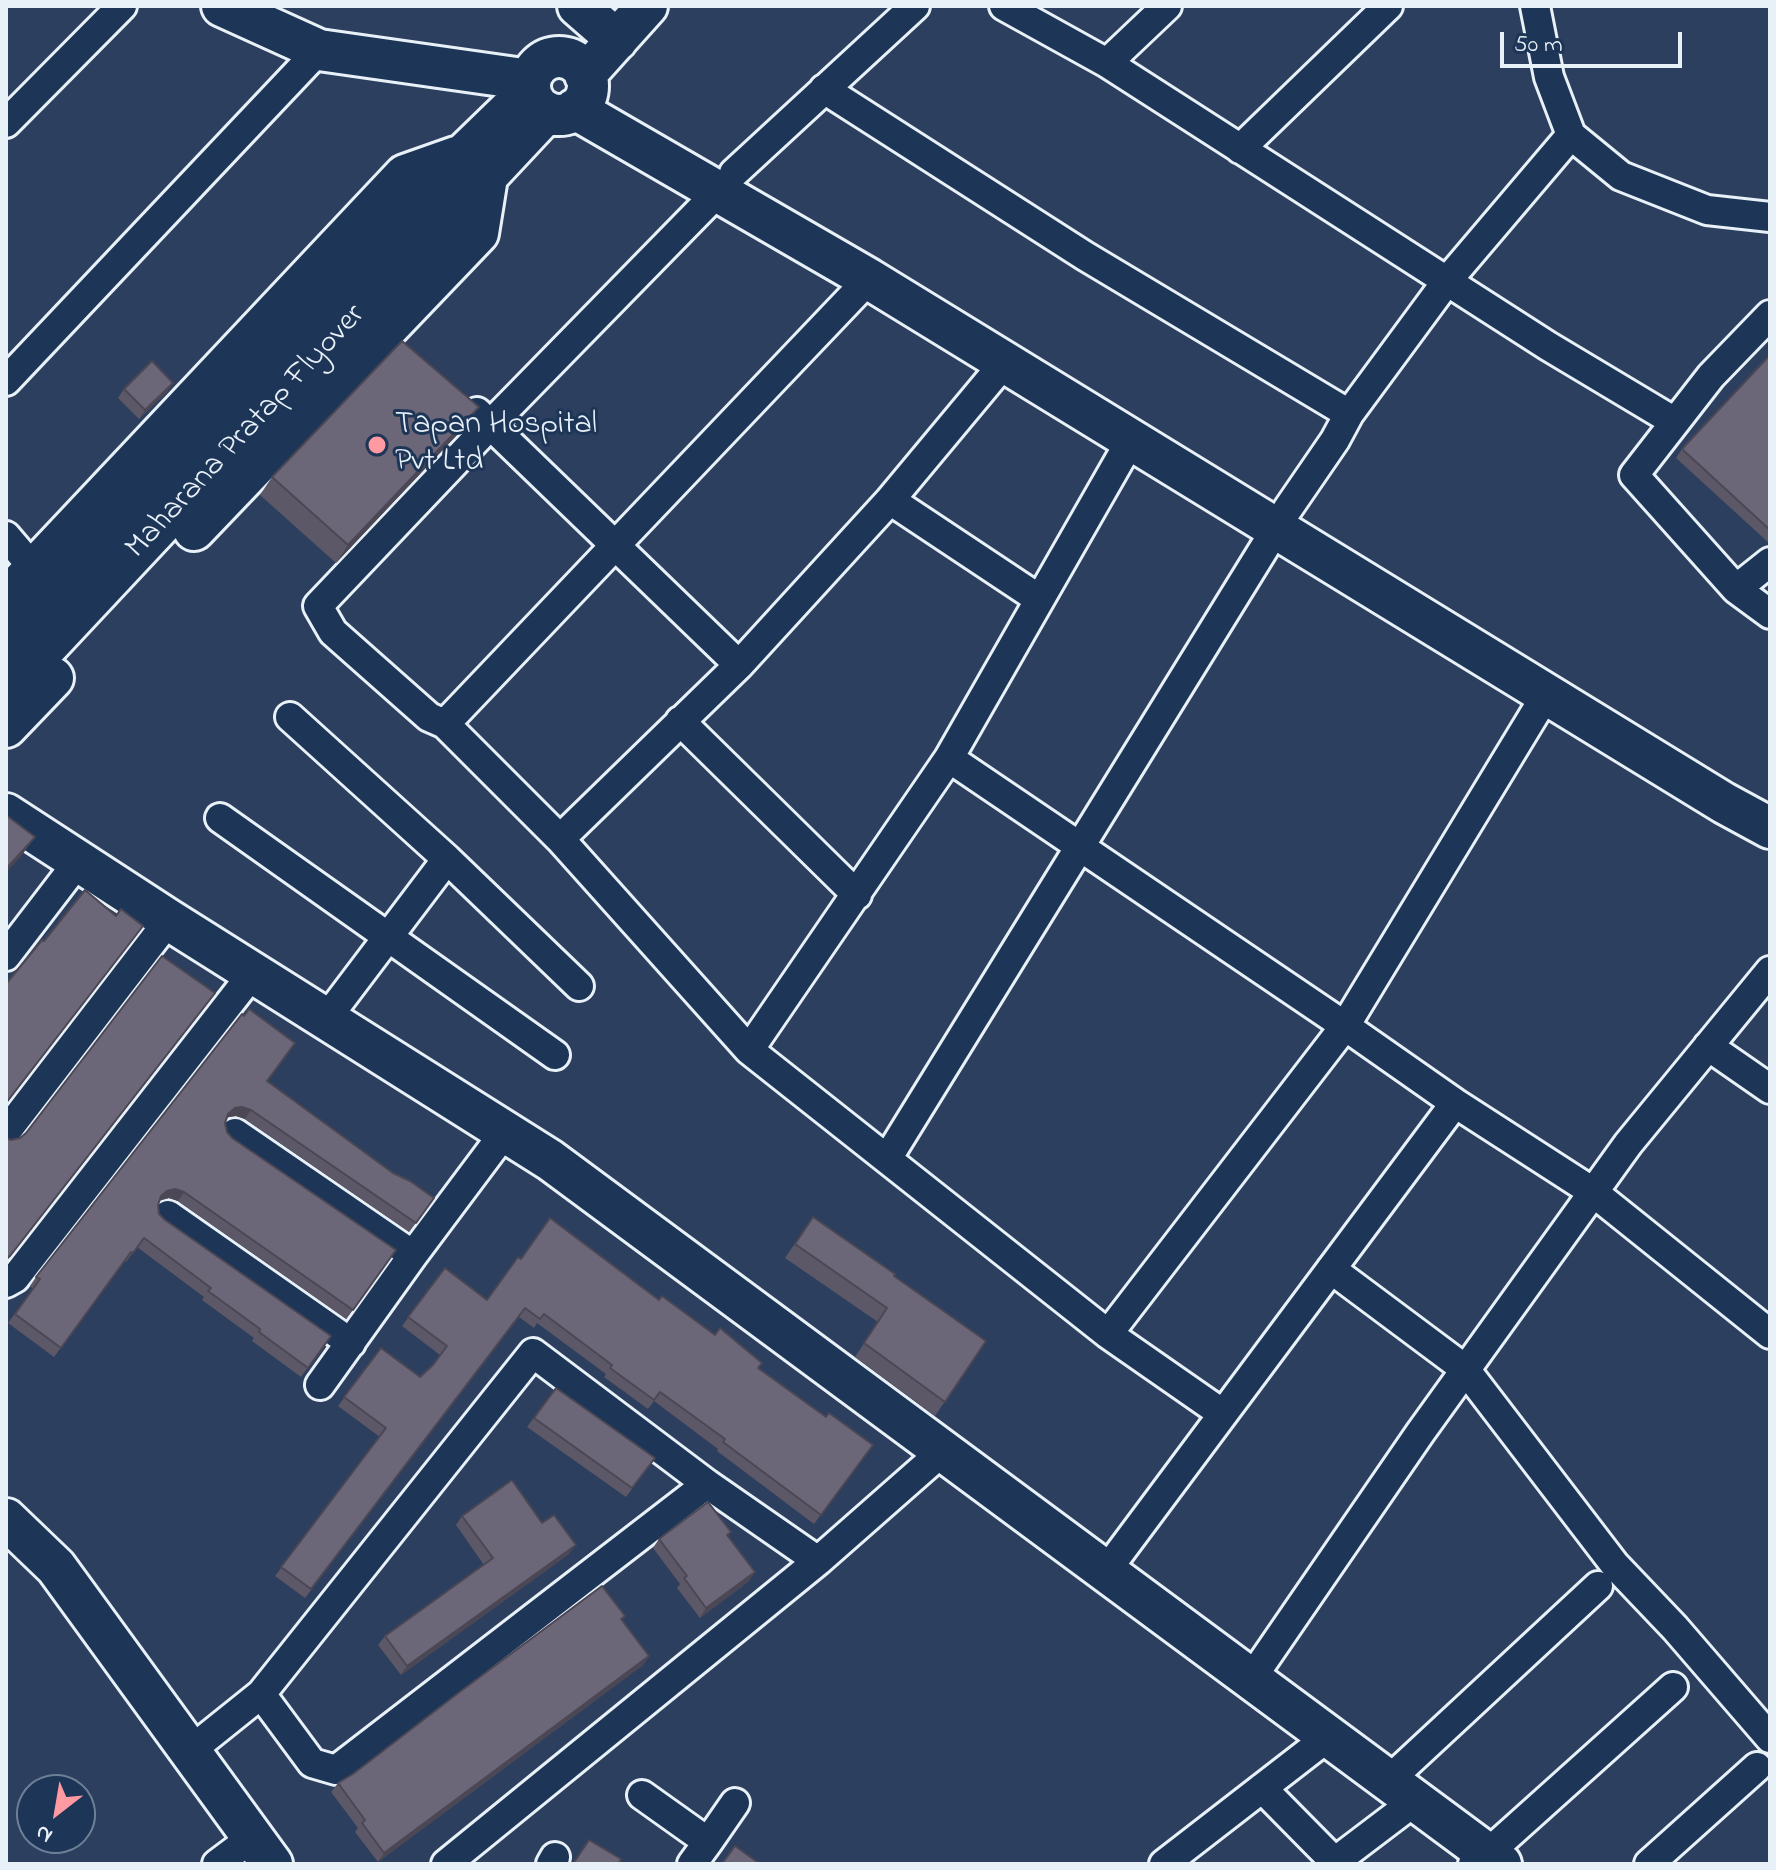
<!DOCTYPE html>
<html>
<head>
<meta charset="utf-8">
<style>
  body { margin:0 }
  #map { position:relative; width:1776px; height:1870px; overflow:hidden; background:#2d3f5e; font-family:"Indie Flower",sans-serif }
  canvas { display:block }
  .frame { position:absolute; inset:0; border:8px solid #e8f1f8; pointer-events:none }
  .north { position:absolute; left:16px; top:1774px; width:80px; height:80px; box-sizing:border-box; background:#1d3557; border:2px solid #6e8097; border-radius:50%; rotate:211deg; font-size:22px; font-weight:700; line-height:32px; text-align:center; color:#e8f1f8 }
  .north::after { content:''; display:block; margin:auto; width:28px; height:36px; background:#ff9aa2; clip-path:polygon(50% 0,100% 100%,50% 72%,0 100%) }
  .scale { position:absolute; left:1500px; top:32px; width:182px; height:36px; box-sizing:border-box; border:4px solid #e8f1f8; border-top:0; padding-left:10px; font-size:24px; line-height:28px; white-space:nowrap; color:#e8f1f8; -webkit-text-stroke:6px #1d3557; paint-order:stroke }
</style>
</head>
<body>
<div id="map">
<canvas width="1776" height="1870"></canvas>
<div class="frame"></div>
<div class="north">N</div>
<div class="scale">50 m</div>
</div>
<script>
const ctx = document.querySelector('canvas').getContext('2d');
ctx.lineJoin = 'round';
function stroke(path, color, width, dash) { ctx.strokeStyle = color; ctx.lineWidth = width; ctx.lineCap = dash ? 'butt' : 'round'; ctx.setLineDash(dash || []); ctx.stroke(path); }
function fill(path, color) { ctx.fillStyle = color; ctx.fill(path, 'evenodd'); }
function label(font, color, halo, rows, align = 'center') {
  ctx.font = font + ' "Indie Flower",sans-serif'; ctx.lineWidth = 6; ctx.setLineDash([]); ctx.textBaseline = 'middle'; ctx.strokeStyle = halo; ctx.fillStyle = color; for (const [text, x, y, turn = 0] of rows) {
    ctx.save(); ctx.translate(x, y); ctx.rotate((+turn || 0) * Math.PI / 180); ctx.textAlign = isNaN(turn) ? turn : align; if (halo) ctx.strokeText(text, 0, 0); ctx.fillText(text, 0, 0); ctx.restore();
  }
}
const street = new Path2D(`
  M1004,6L1107,63L1548,346L1675,422
  M1535,6L1549,77L1571,135L1621,176L1707,210L1770,217
  M1107,63L1167,6
  M824,89L1085,256L1349,414
  M6,123L122,6
  M1240,149L1388,6
  M734,173L915,6
  M1770,315L1711,376L1634,475L1736,589L1770,562
  M6,381L319,50
  M477,412L739,665
  M1131,440L949,758L1345,1026L1455,1103L1593,1192L1770,1334
  M890,500L1039,599
  M1287,510L1335,440L1349,414L1447,281L1571,135
  M6,536L34,569
  M1736,589L1770,614
  M290,717L447,859L579,986
  M680,721L857,895
  M445,724L429,717L333,632L318,606L491,424L717,193
  M949,758L749,1050L1108,1334
  M220,818L555,1055
  M560,839L739,665L890,500L1005,362
  M6,956L78,862
  M326,1019L447,859
  M1708,1046L1770,1089
  M749,1050L560,839L445,724L869,279
  M6,1132L169,920
  M235,1133L413,1255
  M887,1159L1276,529
  M168,1215L351,1343
  M1331,1269L1465,1369L1615,1565L1675,1628L1770,1738
  M6,1283L15,1278L253,973
  M320,1385L413,1255L505,1132
  M1223,1414L1108,1334L1345,1026L1546,695
  M1106,1571L1455,1103
  M1251,1679L1420,1433L1628,1144L1770,971
  M261,1694L312,1763L336,1770L707,1484
  M190,1751L261,1694L533,1353L707,1484L818,1561
  M1388,1781L1598,1586
  M1262,1788L1335,1862
  M642,1795L708,1842L692,1864
  M708,1842L735,1803
  M217,1864L237,1849
  M446,1864L818,1561L943,1451
  M551,1864L555,1857
  M1164,1864L1328,1737
  M1332,1864L1415,1801
  M1473,1864L1487,1854L1673,1687
  M1649,1864L1757,1767`);
const secondary = new Path2D(`
  M222,6L319,50L530,80
  M578,6L617,40
  M530 86a29 29 0 1 1 58 0a29 29 0 1 1-58 0Z
  M585,75L647,6
  M575,109L869,279L1724,803L1770,828
  M194,530L478,233L487,177
  M6,599L405,175L456,157
  M6,641L463,155L530,90
  M6,690L547,112
  M6,727L53,678
  M6,814L169,920L550,1160L1501,1864
  M6,1519L56,1567L272,1864`);
const wall = new Path2D(`
  M1770,355V544L1676,458L1682,449Z
  M124,389L167,392L139,419L118,398Z
  M466,425L336,563L260,495L272,477Z
  M268,1081L393,1173L434,1198L409,1232L245,1119L236,1116L228,1117L226,1119L225,1123L227,1132L232,1138L396,1250L346,1319L178,1201L169,1198L159,1201L158,1205L159,1214L165,1220L331,1336L301,1377L252,1341L254,1338L202,1300L204,1297L137,1247L126,1262L125,1261L54,1357L8,1323L33,1289L30,1286L36,1277Z
  M813,1217L894,1276L986,1341L935,1416L855,1357L878,1322L785,1258Z
  M521,1259L659,1300L759,1368L826,1417L873,1445L814,1524L717,1451L718,1449L654,1401L648,1409L604,1377L606,1374L537,1323L534,1328L519,1317L305,1598L275,1576L380,1437L338,1406L381,1348L420,1377L433,1365L440,1355L402,1326L445,1268L487,1300Z
  M556,1388L655,1458L626,1497L527,1427Z
  M462,1516L542,1523L569,1554L401,1675L378,1645L385,1636L484,1565L456,1525Z
  M731,1532L728,1536L749,1581L700,1618L677,1588L680,1584L653,1548L659,1539Z
  M625,1616L622,1620L649,1656L643,1665L378,1862L355,1832L358,1828L331,1792L338,1783Z`);
const shadedWall = new Path2D(`
  M173,383L167,392L139,419L145,410Z
  M479,407L466,425L336,563L348,545Z
  M35,837L22,855L6,873V869Z
  M242,1107L251,1110L245,1119L236,1116L228,1117L222,1123L228,1114L235,1108Z
  M175,1189L184,1192L178,1201L169,1198L160,1200L155,1205L161,1196L167,1191Z
  M576,1545L569,1554L401,1675L407,1666Z
  M755,1572L749,1581L700,1618L706,1608Z
  M649,1656L643,1665L378,1862L384,1853Z`);
const building = new Path2D(`
  M402,341L479,407L348,545L272,477Z
  M1770,355V530L1682,449Z
  M152,361L173,383L145,410L124,389Z
  M6,815L35,837L6,869Z
  M85,890L116,916L121,909L143,926L6,1103V984L42,940L44,941Z
  M162,956L215,993L10,1256L8,1257L6,1256V1138L11,1140L20,1138L26,1133Z
  M249,1009L295,1043L267,1081L393,1173L410,1181L434,1198L416,1223L251,1110L242,1107L235,1108L228,1114L225,1123L227,1132L232,1138L396,1250L353,1310L184,1192L175,1189L167,1191L161,1196L158,1205L159,1214L165,1220L331,1336L308,1368L259,1332L260,1329L208,1291L211,1288L144,1238L133,1253L131,1252L61,1348L15,1314L40,1279L36,1277L242,1014L244,1016Z
  M813,1217L895,1274L894,1276L986,1341L945,1402L864,1343L887,1308L795,1244Z
  M550,1218L659,1300L662,1296L715,1335L720,1328L762,1363L758,1368L826,1417L829,1413L873,1445L821,1515L723,1442L725,1439L660,1392L654,1400L610,1368L612,1365L544,1314L540,1319L525,1308L311,1589L281,1567L386,1428L344,1397L381,1348L420,1377L433,1365L447,1346L408,1317L445,1268L487,1300L518,1257L521,1259Z
  M556,1388L655,1458L632,1488L534,1418Z
  M512,1480L542,1523L554,1515L576,1545L407,1666L385,1636L493,1558L462,1516Z
  M708,1502L731,1532L727,1535L755,1572L706,1608L684,1578L687,1576L659,1539Z
  M602,1586L625,1616L621,1619L649,1656L384,1853L362,1823L365,1820L338,1783L353,1774L457,1694Z
  M589,1840L621,1859L619,1863L620,1864H573Z
  M735,1846L760,1864H722Z`);
const markers = [
  [377,445,10,"#ff9aa2"]
];
const poiNames = [
  ["Tapan Hospital",395,427],
  ["Pvt Ltd",395,464]
];
const streetNames = [
  ["Maharana Pratap Flyover",247,433,-47]
];
stroke(street, '#e8f1f8', 34);
stroke(secondary, '#e8f1f8', 46);
stroke(street, '#1d3557', 28);
stroke(secondary, '#1d3557', 40);
fill(wall, '#5c5867');
fill(shadedWall, '#4b4754');
fill(building, '#6b6678');
stroke(building, '#4b4754', 2);
for (const [x, y, r, color] of markers) { const dot = new Path2D(); dot.arc(x, y, r, 0, 2 * Math.PI); ctx.fillStyle = color; ctx.fill(dot); stroke(dot, '#1d3557', 3); }
label('32px', '#e8f1f8', '#1d3557', poiNames, 'left');
label('32px', '#e8f1f8', '#1d3557', streetNames);
</script>
</body>
</html>
